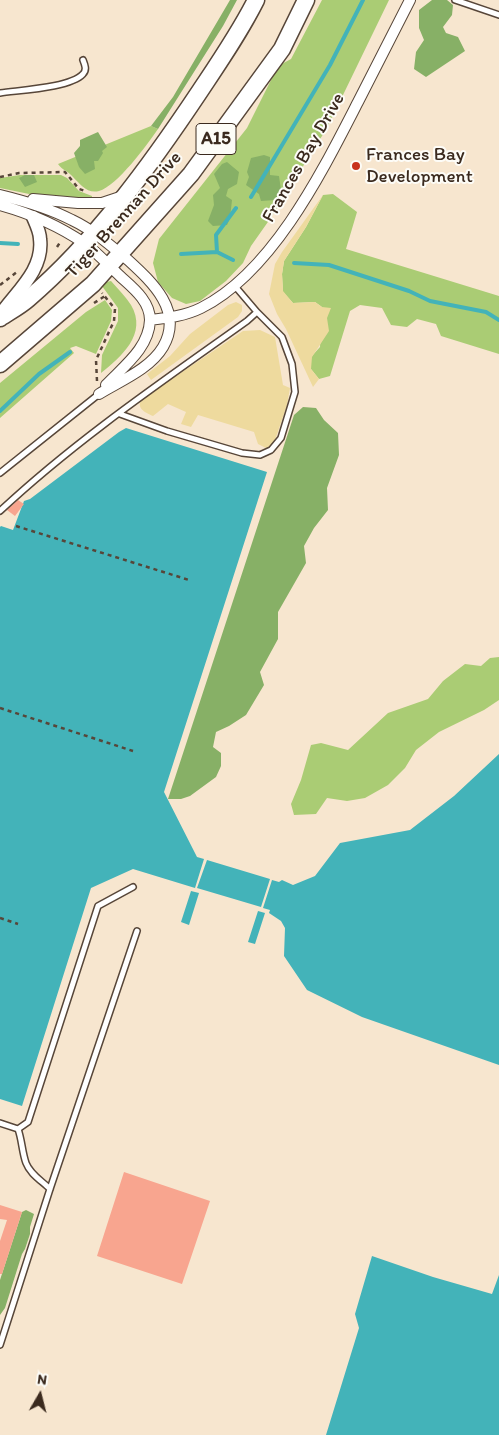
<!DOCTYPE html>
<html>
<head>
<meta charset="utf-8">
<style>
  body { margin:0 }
  #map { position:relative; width:499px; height:1435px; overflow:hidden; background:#f7e6cf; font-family:Itim,sans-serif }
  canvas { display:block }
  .north { position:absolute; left:15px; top:1370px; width:50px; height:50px; -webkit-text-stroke:4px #fdfcf7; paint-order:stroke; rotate:8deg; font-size:14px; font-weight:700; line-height:20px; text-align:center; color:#3b2a1e }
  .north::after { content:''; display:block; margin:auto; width:18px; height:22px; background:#3b2a1e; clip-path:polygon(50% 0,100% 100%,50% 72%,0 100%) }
</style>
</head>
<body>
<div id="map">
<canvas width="499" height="1435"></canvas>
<div class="north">N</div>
</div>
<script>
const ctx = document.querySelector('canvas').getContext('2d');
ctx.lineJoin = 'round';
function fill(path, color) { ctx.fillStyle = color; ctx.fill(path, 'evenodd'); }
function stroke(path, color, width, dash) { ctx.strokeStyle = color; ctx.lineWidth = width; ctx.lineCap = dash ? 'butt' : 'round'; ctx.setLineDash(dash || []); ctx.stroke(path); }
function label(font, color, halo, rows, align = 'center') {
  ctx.font = font + ' Itim,sans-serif'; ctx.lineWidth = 4; ctx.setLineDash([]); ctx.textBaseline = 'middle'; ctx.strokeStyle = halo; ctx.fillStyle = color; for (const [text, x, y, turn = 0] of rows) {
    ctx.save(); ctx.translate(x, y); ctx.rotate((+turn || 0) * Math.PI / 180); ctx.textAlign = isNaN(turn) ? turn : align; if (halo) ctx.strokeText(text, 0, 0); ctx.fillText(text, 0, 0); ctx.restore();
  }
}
const green = new Path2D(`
  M322,0H389L327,128L270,219L251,246L243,263L226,281L200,301L186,304L172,298L158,282L153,263L159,239L247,128L278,66L291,59Z
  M151,126L158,129C147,145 117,186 99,191C87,194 80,184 73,177C68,171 62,170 58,164Z
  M20,175H61L67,178L79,191L92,196V198L34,195L0,188V178Z
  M333,194L357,212L346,249L499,296V354L441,336L436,324L417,319L407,327L391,325L382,308L360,305L350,311L330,376L319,379L311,369V357L320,347L322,307L315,302L293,303L283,292L282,274L284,261L306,227L323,195Z
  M111,281C118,289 126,297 131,305C148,334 121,357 101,373L102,355L118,321V308L102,286L106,282Z
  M105,300L112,310L111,321L96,354L76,346L70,348L74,353L0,418V383L86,312Z
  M499,657V700L484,710L439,732L416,750L405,768L388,785L365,798L347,801L327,798L316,814L294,815L291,804L301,780L311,745L321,743L348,750L388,713L428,699L443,681L465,664L481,666L490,658Z`);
const forest = new Path2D(`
  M230,0H237L223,26L158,129L151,126L173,97Z
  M432,0H447L453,5L452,15L443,27L446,33L458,37L465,51L426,77L414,69L416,52L424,40L419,28V10Z
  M98,132L107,147L102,151L103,153L98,161H94L95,169L85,174L79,167L74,153L80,146V140Z
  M264,155L270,157V175L279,176L281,190L275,200L261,201L259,194L246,185L249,177L247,172L251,158Z
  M227,162L239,172L237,184L228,189L226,196L232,200L230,218L227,225L213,226L208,221L214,205L213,195L220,188L214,174L222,164Z
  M25,175H34L37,182L25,187L19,178Z
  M303,407L316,408L324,420L338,433L339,455L327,488L328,510L314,528L304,546L306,563L278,612V639L260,672L264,685L246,715L229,726L216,732L213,747L221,753V766L216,777L190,796L181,799H168L294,415Z
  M26,1210L34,1214L30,1227V1234L25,1249L22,1254L5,1308L0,1315V1280L22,1212Z`);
const sand = new Path2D(`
  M323,195L306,227L284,261L282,274L283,291L293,303L315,302L322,307L331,308L327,318L329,331L312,357L311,369L319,379L313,387L286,329L277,314L269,294L275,264L282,252Z
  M236,302L242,305V311L238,317L151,380L147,374L170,356L190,334L228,305Z
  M260,330L275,337L283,385L290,388L287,405L273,446L266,448L258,444L254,432L198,415L191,427L181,424L186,412L168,404L153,416C146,413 135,408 142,399L243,331Z`);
const water = new Path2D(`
  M126,428L267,472L164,792L197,857L204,859L195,888L133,869L91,888L22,1106L0,1099V527L1,526L13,530L24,501L30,499L119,432Z
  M499,754V1065L362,1017L307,990L284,956L285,928L281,921L269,913L270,910L263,908L272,880L279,882L282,880L293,885L315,876L340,843L410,830L454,796Z
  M207,860L270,879L261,907L197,888Z
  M191,891L199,893L189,925L181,922Z
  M258,911L265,913L255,944L248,942Z
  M372,1256L433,1277L492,1294L499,1275V1435H326L359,1328L355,1314Z`);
const stream = new Path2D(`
  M251,197L330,65L363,0
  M0,243L18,244
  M217,252L216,235L236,208
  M181,254L217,252L233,260
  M294,263L329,265L409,291L430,301L486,312L499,320
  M0,411L39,374L70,352`);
const building = new Path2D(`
  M18,500L24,504L15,516L7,510Z
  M124,1172L210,1201L182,1284L97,1256Z
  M0,1205L22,1212L2,1274H0V1241L7,1220L0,1219Z`);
const path = new Path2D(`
  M0,177L19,173L65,172L79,189L85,191
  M57,247L61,241
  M0,285L17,272
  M94,303L105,296
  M97,381L96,360L114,321L115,309L102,293
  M16,526L189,580
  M0,708L133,751
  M0,918L18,924`);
const service = new Path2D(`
  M455,0L499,15
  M0,93C20,90 70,88 83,74C87,70 85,65 83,60
  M120,414L167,431L242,453L260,455L271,450L281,438L295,392L292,364L282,337L257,312
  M0,473L99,394
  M0,511C76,440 163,381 247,321L257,312L234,285
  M0,1123L18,1129C22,1140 22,1152 26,1163C30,1174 42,1181 50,1189
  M18,1129L28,1122L98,906L133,887
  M0,1345L50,1189L137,931`);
const minor = new Path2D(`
  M0,195C25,201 49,208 72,220C93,230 110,245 128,260C152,282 184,311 163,347C150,369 120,381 99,394
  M33,199L78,203H102L123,196
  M0,205C29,213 59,226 84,243C97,252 109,266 121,277C133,288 150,301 150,320C149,348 124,366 106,385
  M150,320C167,318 185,316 201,308C273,272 323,170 358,102C375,68 393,34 410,0`);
const tertiary = new Path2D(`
  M0,315C16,292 44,270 40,239C40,232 36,224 33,217`);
const primary = new Path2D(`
  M0,318C9,312 20,306 28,299C95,242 152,163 200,91C220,61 240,32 256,0
  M0,364L93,284L191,174L282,49L306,0`);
const markers = [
  [356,166,5,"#c8321e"]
];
const shields = [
  [216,139,40]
];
const shieldNames = [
  ["A15",216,139]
];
const poiNames = [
  ["Frances Bay",366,155],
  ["Development",366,177]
];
const streetNames = [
  ["Frances Bay Drive",304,158,-60],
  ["Tiger Brennan Drive",124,215,-48]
];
fill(green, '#aacc74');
fill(forest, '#87b066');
fill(sand, '#eeda9e');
fill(water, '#43b3b9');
stroke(stream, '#43b3b9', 4);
fill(building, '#f8a58f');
stroke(service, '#574639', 8);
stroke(minor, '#574639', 12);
stroke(tertiary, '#574639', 15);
stroke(primary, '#574639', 19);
stroke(path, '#574639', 2.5, [4, 4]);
stroke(service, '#fff', 5);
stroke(minor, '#fff', 10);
stroke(tertiary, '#fff', 12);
stroke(primary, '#fff', 16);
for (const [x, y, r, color] of markers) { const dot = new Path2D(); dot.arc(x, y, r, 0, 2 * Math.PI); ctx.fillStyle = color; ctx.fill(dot); stroke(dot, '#fdfcf7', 2); }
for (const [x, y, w] of shields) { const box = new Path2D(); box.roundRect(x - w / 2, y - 15.5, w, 31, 4); ctx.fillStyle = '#fdfcf7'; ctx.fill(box); stroke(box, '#3b2a1e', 1); }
label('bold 18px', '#3b2a1e', null, shieldNames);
label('19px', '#3b2a1e', '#fdfcf7', poiNames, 'left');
label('19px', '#3b2a1e', '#fdfcf7', streetNames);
</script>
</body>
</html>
